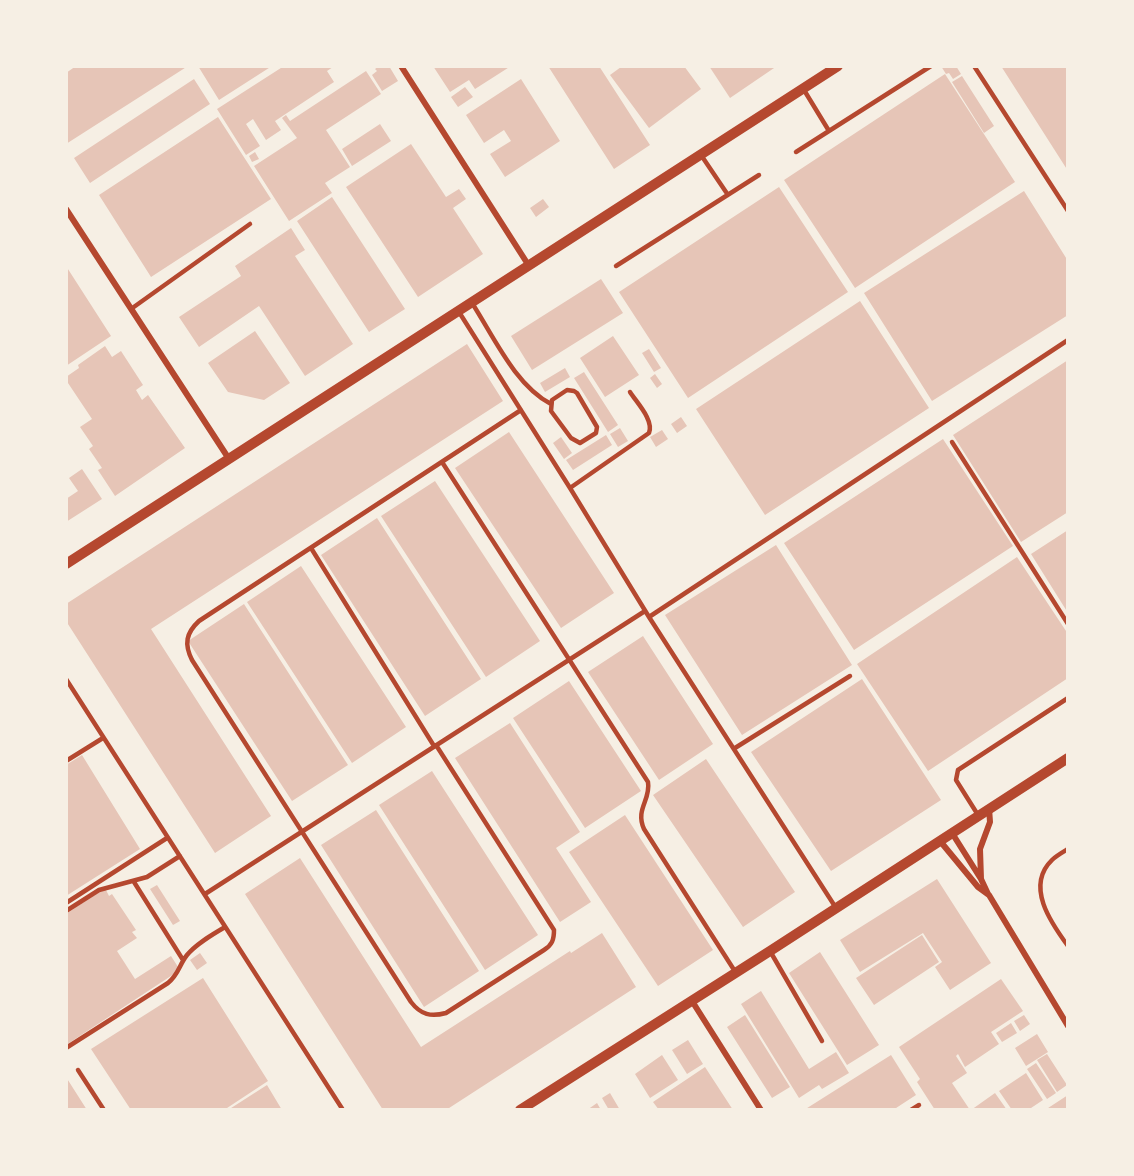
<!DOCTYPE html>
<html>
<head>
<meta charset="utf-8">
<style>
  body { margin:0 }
  #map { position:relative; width:1134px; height:1176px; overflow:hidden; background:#f6efe4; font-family:"IBM Plex Sans",sans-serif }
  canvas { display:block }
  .frame { position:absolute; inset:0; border:68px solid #f6efe4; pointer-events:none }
</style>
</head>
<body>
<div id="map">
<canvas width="1134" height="1176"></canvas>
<div class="frame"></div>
</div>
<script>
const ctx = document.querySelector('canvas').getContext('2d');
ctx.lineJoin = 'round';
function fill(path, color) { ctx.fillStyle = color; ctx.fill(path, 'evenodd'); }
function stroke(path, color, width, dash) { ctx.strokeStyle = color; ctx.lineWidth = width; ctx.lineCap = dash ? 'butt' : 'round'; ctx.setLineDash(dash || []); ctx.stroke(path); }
const building = new Path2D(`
  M76,66H188L66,144V73Z
  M198,66H272L219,100Z
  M284,66H332L333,67L327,71L334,82L275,121L281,130L266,140L253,119L246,124L260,146L246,155L217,109Z
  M379,66H389L398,81L382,91L372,75L377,71L375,69Z
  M433,66H511L475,89L469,80L450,92Z
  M548,66H599L650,145L614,169Z
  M620,66H684L701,89L649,128L610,75L621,67Z
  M709,66H777L730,98Z
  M941,66H956L961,74L953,79L949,73L946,74Z
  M1001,66H1068V171Z
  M366,71L381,94L326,130L350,167L325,183L332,193L289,221L254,166L297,138L282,118L286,115L290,121Z
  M945,74L1015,182L855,288L784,180Z
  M962,76L994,126L984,133L952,82Z
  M194,79L210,104L90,183L74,158Z
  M521,79L560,141L505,177L490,154L511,141L504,130L484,143L466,115Z
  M465,87L473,97L458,107L451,97Z
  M218,117L271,199L151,277L99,195Z
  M380,124L391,141L352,166L342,149Z
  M411,144L446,197L459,189L466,199L453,208L483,254L418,297L346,187Z
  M255,152L259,159L252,162L249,156Z
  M779,187L848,292L688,398L619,292Z
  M1024,191L1068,261V315L932,401L864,293Z
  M332,197L405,309L369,332L297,221Z
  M543,199L549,207L536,217L530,208Z
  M291,228L305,250L295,256L353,344L305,376L259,306L199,347L179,317L241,276L235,266Z
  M66,266L111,336L66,366Z
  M601,279L623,313L532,370L511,336Z
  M860,301L929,408L765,515L696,409Z
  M255,331L290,383L264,400L228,392L208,363Z
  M613,336L639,375L605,397L580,358Z
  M467,344L503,401L151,629L271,816L215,853L66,621V604Z
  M105,346L112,357L121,351L143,385L136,390L142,400L148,395L185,448L115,496L98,470L102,468L89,449L93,446L80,427L92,419L66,380V377L79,368L78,365Z
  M649,349L661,368L654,372L642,353Z
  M1068,360V512L1021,542L953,435Z
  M565,368L570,377L545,392L540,383Z
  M584,372L618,425L608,432L574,378Z
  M655,374L662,384L657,388L650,378Z
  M681,417L687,426L677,433L671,424Z
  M620,428L628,441L618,447L610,434Z
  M662,430L668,439L656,447L650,437Z
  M509,432L614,593L561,628L455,468Z
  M606,435L612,445L573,470L566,460Z
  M561,437L572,453L564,459L553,443Z
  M943,439L1013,546L854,650L784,543Z
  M82,469L102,499L66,522V499L78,491L69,478Z
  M435,481L540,641L486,677L381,516Z
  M377,518L481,679L425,716L321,555Z
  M1068,530V613L1031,554Z
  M776,545L852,665L742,735L665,615Z
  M1017,557L1068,634V678L928,771L857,664Z
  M301,566L406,727L352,763L247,602Z
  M244,604L348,765L292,801L188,641Z
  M643,636L713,744L659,780L588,672Z
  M862,679L941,800L831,871L751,752Z
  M569,681L641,791L585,828L513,718Z
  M510,723L580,832L556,848L591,902L560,922L455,758Z
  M82,755L140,849L66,896V765Z
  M706,759L795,892L743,927L653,795Z
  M432,771L538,935L485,970L379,805Z
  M376,810L479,971L424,1007L321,845Z
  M625,815L713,950L658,986L569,852Z
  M300,858L421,1047L570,951L571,953L602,933L636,987L446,1110H383L245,894Z
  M937,879L991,963L950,990L935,967L942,962L923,933L860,972L840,940Z
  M157,885L180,921L173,925L150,889Z
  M105,888L109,896L112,894L136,930L132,932L137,938L117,951L135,979L171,956L180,970L66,1045V914Z
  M922,935L939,962L874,1005L856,978Z
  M820,952L879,1045L847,1065L789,973Z
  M200,953L207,963L197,970L190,960Z
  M203,978L268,1081L224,1110H131L91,1049Z
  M1001,979L1023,1011L991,1032L999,1044L965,1067L958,1054L956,1056L967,1073L952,1083L970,1110H935L917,1082L920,1079L899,1047Z
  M761,991L809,1069L836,1052L849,1073L822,1089L819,1085L799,1098L741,1004Z
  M745,1015L790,1087L772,1098L727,1027Z
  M1024,1015L1030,1024L1020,1031L1014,1021Z
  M1011,1023L1017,1033L1002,1042L996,1033Z
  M1037,1034L1048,1052L1026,1066L1015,1048Z
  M688,1040L703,1064L687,1074L672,1050Z
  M1047,1054L1067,1085L1057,1092L1037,1060Z
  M662,1055L678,1080L650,1098L635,1074Z
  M891,1055L916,1095L893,1110H804Z
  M1036,1063L1056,1093L1047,1099L1027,1069Z
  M705,1067L733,1110H659L653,1102Z
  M1026,1073L1043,1100L1028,1110H1012L999,1091Z
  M66,1077L87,1110H66Z
  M267,1085L282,1110H228Z
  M610,1093L620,1110H609L602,1098Z
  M995,1093L1007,1110H971Z
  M1068,1095V1110H1045Z
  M597,1103L601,1110H587Z`);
const service = new Path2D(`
  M974,66L1068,211
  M804,90L829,131
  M796,152L931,66
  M701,155L728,195
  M616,266L759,175
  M472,303C494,337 515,385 551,404
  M131,309L250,224
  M459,312L570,488L649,617L836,908
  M567,390L574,391L577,393L597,427L596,433L580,443L571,438L551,411L552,400Z
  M952,442L1068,624
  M442,462L648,782C651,800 635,809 644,829L736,973
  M570,488L649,433C654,420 637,403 630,392
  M311,548L434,746
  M649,617L1068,340
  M66,679L343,1110
  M436,745L554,930C554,940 552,945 544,950L446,1013C431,1017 421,1015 411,1002L192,660C184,644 186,633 199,621L521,410
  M735,748L850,676
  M66,761L103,738
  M978,815L956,780L958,770L1068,698
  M1068,849C1063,852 1056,856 1052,860C1025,886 1051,923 1068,946
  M134,882L183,960
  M205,894L645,611
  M66,903L167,838
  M66,911L99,890L147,877L180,856
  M770,951L822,1041
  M66,1048L168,983C179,974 179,965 187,955C197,943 212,935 225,927
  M78,1070L104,1110
  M911,1110L919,1105`);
const minor = new Path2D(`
  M401,66L529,266
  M66,209L229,459
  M952,833L981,879L988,894
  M940,841L978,887L989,895L1068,1026
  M981,879L980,849L990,822L989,808
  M692,1001L761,1110`);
const tertiary = new Path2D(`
  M66,564L838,66
  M520,1110L770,951L1068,758`);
fill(building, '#e6c5b7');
stroke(service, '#b5482f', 4.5);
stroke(minor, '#b5482f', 6);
stroke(tertiary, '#b5482f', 10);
</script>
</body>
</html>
